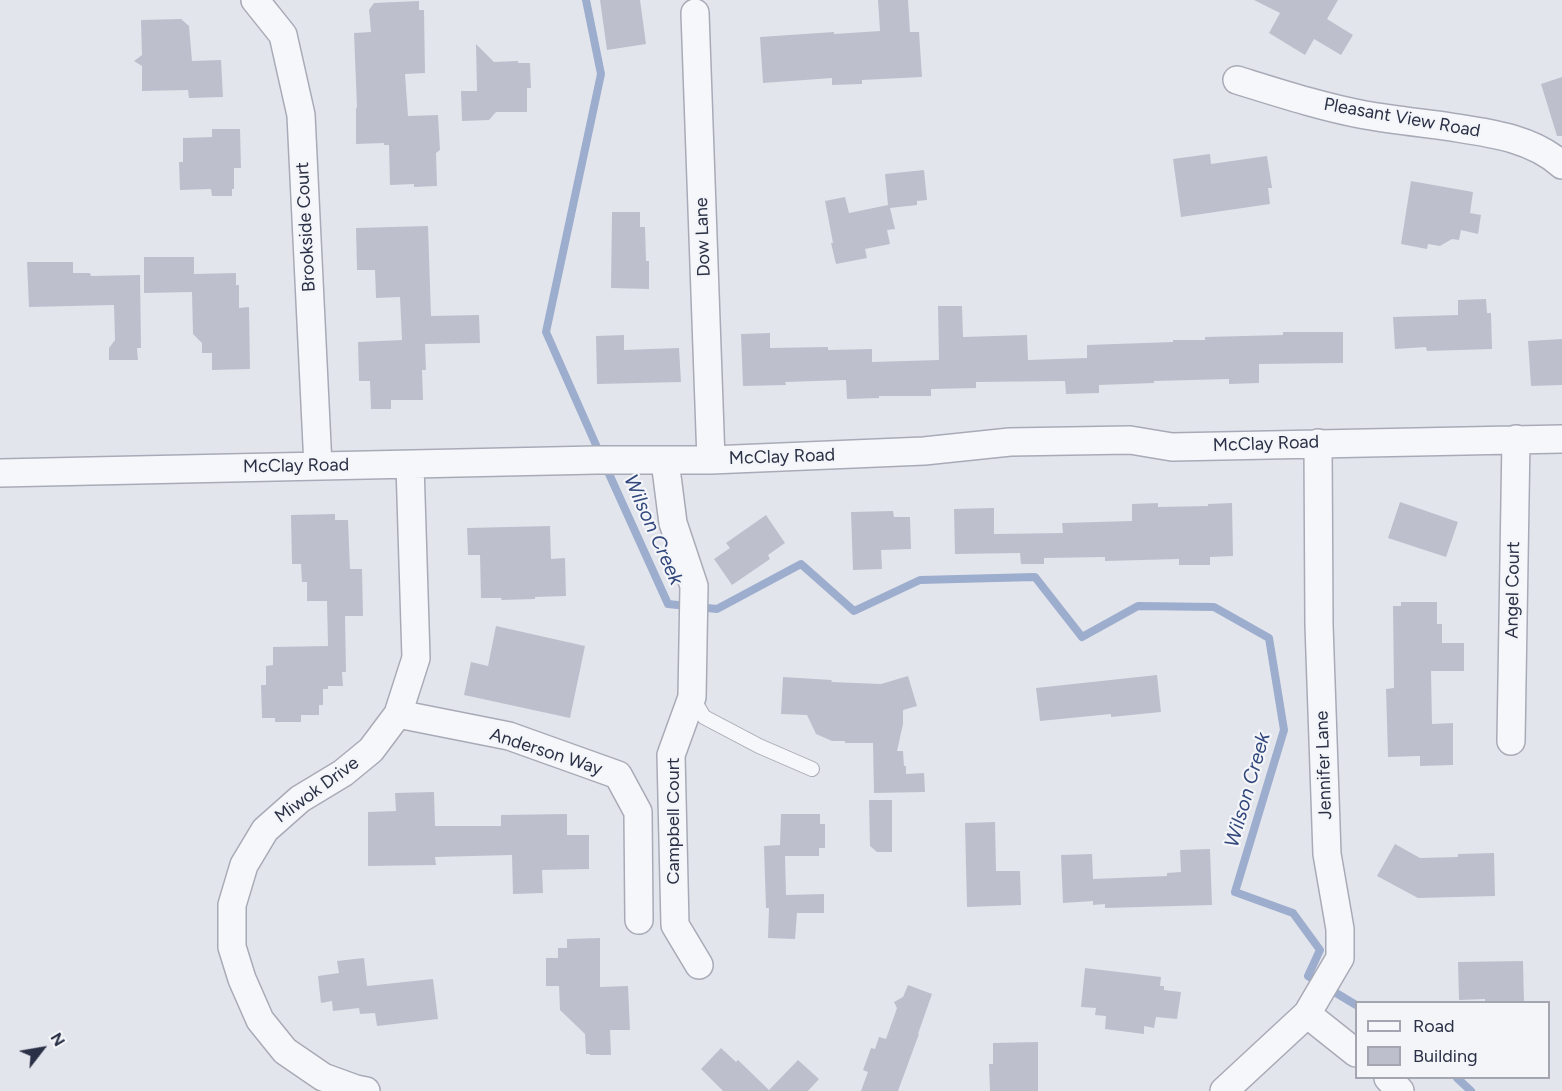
<!DOCTYPE html>
<html>
<head>
<meta charset="utf-8">
<style>
  body { margin:0 }
  #map { position:relative; width:1562px; height:1091px; overflow:hidden; background:#e3e5ec; font-family:Figtree,sans-serif }
  canvas { display:block }
  .legend { position:absolute; left:1355px; top:1001px; width:195px; height:78px; box-sizing:border-box; background:#f3f5f9; border:2px solid #a3a6b1; margin:0; padding:8px 10px; list-style:none; font-size:18px; color:#2a3045 }
  .legend li { display:flex; align-items:center; gap:12px; height:30px }
  .legend b { width:30px; border:2px solid #a3a6b1 }
  .north { position:absolute; left:12px; top:1019px; width:60px; height:60px; -webkit-text-stroke:4px #f3f5f9; paint-order:stroke; rotate:59deg; font-size:16px; font-weight:700; line-height:24px; text-align:center; color:#2a3045 }
  .north::after { content:''; display:block; margin:auto; width:21px; height:27px; background:#2a3045; clip-path:polygon(50% 0,100% 100%,50% 72%,0 100%) }
</style>
</head>
<body>
<div id="map">
<canvas width="1562" height="1091"></canvas>
<ul class="legend">
<li><b style="height:8px;background:#f6f7fa"></b>Road</li>
<li><b style="height:16px;background:#bdc0cc"></b>Building</li>
</ul>
<div class="north">N</div>
</div>
<script>
const ctx = document.querySelector('canvas').getContext('2d');
ctx.lineJoin = 'round';
function stroke(path, color, width, dash) { ctx.strokeStyle = color; ctx.lineWidth = width; ctx.lineCap = dash ? 'butt' : 'round'; ctx.setLineDash(dash || []); ctx.stroke(path); }
function fill(path, color) { ctx.fillStyle = color; ctx.fill(path, 'evenodd'); }
function label(font, color, halo, rows, align = 'center') {
  ctx.font = font + ' Figtree,sans-serif'; ctx.lineWidth = 4.5; ctx.setLineDash([]); ctx.textBaseline = 'middle'; ctx.strokeStyle = halo; ctx.fillStyle = color; for (const [text, x, y, turn = 0] of rows) {
    ctx.save(); ctx.translate(x, y); ctx.rotate((+turn || 0) * Math.PI / 180); ctx.textAlign = isNaN(turn) ? turn : align; if (halo) ctx.strokeText(text, 0, 0); ctx.fillText(text, 0, 0); ctx.restore();
  }
}
const stream = new Path2D(`
  M586,0L601,74L546,332L600,454
  M605,465L668,604L717,609L801,564L854,611L920,580L1035,577L1082,637L1138,606L1214,607L1269,638L1284,730L1235,892L1293,913L1320,950L1308,976L1356,1005
  M1457,1078L1471,1091`);
const building = new Path2D(`
  M600,0H640L646,44L607,50Z
  M878,0H908L910,32H919L922,77L862,80V84L832,85V78L763,83L760,37L834,32V34L880,31Z
  M1254,0H1338L1327,19L1353,35L1341,55L1314,39L1305,55L1269,33L1280,13Z
  M419,1V10H424L425,73L405,74L408,116L438,115L440,150L436,153L437,186L414,187V184L390,185L389,145H384V143L356,144V108H357L354,33L371,32L369,10L374,3Z
  M181,19L189,26L192,61L221,60L223,97L189,98L188,90L142,91V66L134,61L142,55L141,20Z
  M476,44L494,62L518,61V63H530L531,88H527V112H496L489,120L462,121L461,91H477Z
  M1562,77V136H1557L1541,84Z
  M212,129H240L241,168H234V189H232V196H212L211,189L180,190L179,162H183V138L212,137Z
  M1210,154L1211,164L1267,156L1272,188H1268L1270,204L1181,217L1173,159Z
  M924,170L927,200L917,201V205L890,208L895,229L887,230L890,244L865,249L867,258L836,264L831,243H833L825,201L845,197L849,213L888,205L885,174Z
  M1411,181L1473,192L1470,213L1481,215L1478,234L1461,230L1459,240L1452,239L1440,246L1428,244L1427,249L1401,244Z
  M612,212H640V227H645L646,261H649V289L611,288Z
  M428,226L431,316L479,315L480,343L425,344L426,370H422L423,400H391V409H371L370,381H359L358,342L402,340L400,297L376,298L375,270H357L356,228Z
  M144,257H194V274L236,273V285H239V308L249,307L250,369L212,370V353H202V343L193,334L192,292L144,293Z
  M27,262H73V273H90L91,276L140,275L141,348H137L138,360H109V348L115,340L114,305L29,307Z
  M1486,299L1487,313H1491L1492,349L1427,351L1426,347L1395,349L1393,317L1458,315V300Z
  M938,306H962L963,337L1027,335L1028,360L1087,358V345L1173,342V340H1205V337L1283,335V332H1343V363L1259,364V383L1229,384V379L1154,381V383L1099,385V393L1066,394L1065,381L976,382V388L931,389V396H879V398L847,399L846,380L785,382L786,385L743,386L741,334L770,333V348L828,347V350L872,349V362L939,360Z
  M624,335V350L679,348L681,382L597,384L596,336Z
  M1562,339V385L1531,386L1528,341Z
  M1400,502L1458,522L1446,557L1388,538Z
  M1158,503V507L1208,506V504L1232,503L1233,556L1210,557V565H1179V559L1105,561V557L1044,558V564H1021L1020,553L955,554L954,509L994,508V534L1063,533L1062,523L1132,521V504Z
  M893,511L894,517H910L911,549L881,550L882,569L853,570L851,512Z
  M335,514V520H348L350,569H362L363,616H345L346,672H342L343,686H328V689H323V705H319V715H301V722H275V718H262L261,685H266V666L273,665V647L328,646L327,601H307V582H302L301,564H292L291,515Z
  M766,515L785,543L768,555L770,559L732,585L714,559L730,548L726,543Z
  M550,526L551,559L565,558L566,596L535,597V599L501,600L502,598H481L480,555H468L467,528Z
  M1401,602H1437V624H1442V643H1464V671H1431L1432,724L1453,723V765L1420,766V756L1388,757L1386,689L1394,688L1393,606H1401Z
  M496,626L585,646L570,718L464,695L471,662L488,666Z
  M1157,675L1161,712L1111,717V714L1040,721L1036,688Z
  M908,676L917,706L903,710V724L897,751H903L904,766H906V774L924,773L925,792L874,793L873,743H845V741H832L816,734L807,715L781,714L783,677L832,680L831,682L881,684Z
  M434,792L435,826H501V815L567,814V835H589V869L542,870L543,893L513,894L512,855L435,857L436,865L368,866V812L396,811L395,793Z
  M869,800H892V852H877L870,846Z
  M781,814H820V824H825V848H819V856H785L786,895L824,894V913H797L795,939L768,938L769,908H766L764,846L780,845Z
  M995,822L996,871H1020L1021,905L967,907L965,823Z
  M1395,844L1420,858L1458,857V854L1494,853L1495,896L1418,898L1377,876Z
  M1210,849L1212,905L1105,908V904L1093,905V901L1063,903L1061,855L1092,854L1093,879L1167,876V873L1181,872L1180,850Z
  M600,938V987L628,986L630,1030H610L611,1055H590V1054H586L585,1034L560,1010L559,986H546V958H558V948H567V939Z
  M364,958L367,986L433,979L438,1019L377,1026L375,1013L360,1014L359,1008L333,1011L332,1001L321,1003L318,976L339,973L337,961Z
  M1523,961L1524,1002H1485V999L1459,1000L1458,962Z
  M1085,968L1161,977L1160,986H1164V990L1181,992L1177,1019L1156,1017L1154,1028L1144,1026V1034L1105,1029L1106,1016L1095,1015L1096,1008L1081,1007Z
  M908,985L932,994L918,1034H919L898,1091H861L868,1072L863,1070L871,1048L875,1049L879,1037L886,1039L897,1008L894,1002L903,997Z
  M1038,1042V1091H990L989,1064H993V1043Z
  M721,1048L736,1062L738,1060L769,1090L798,1060L819,1079L808,1091H723L701,1069Z`);
const service = new Path2D(`
  M692,697L704,717L759,746L812,769`);
const minor = new Path2D(`
  M255,0L283,35L301,115L318,466
  M695,13L711,460
  M1237,80C1279,93 1322,107 1365,115C1394,120 1423,123 1451,127C1490,133 1532,138 1562,165
  M1318,443L1319,625L1327,854L1340,929V958L1307,1014L1356,1053
  M665,461L673,523L694,586L692,697L671,755L675,925L699,965
  M0,473L596,460H711L924,451L1010,442L1130,440L1172,447L1562,439
  M398,714L509,736L618,775L638,812L639,920
  M1511,741L1516,439
  M1388,1078L1400,1091
  M366,1091L356,1089L323,1077L285,1051L260,1020L242,979L232,947V905L244,865L265,830L300,799L343,773L371,750L398,714L416,658L410,465
  M1224,1091L1307,1014`);
const streetNames = [
  ["Pleasant View Road",1402,118,10],
  ["Brookside Court",306,227,-93],
  ["Dow Lane",703,237,-92],
  ["McClay Road",1266,444,-2],
  ["McClay Road",782,457,-2],
  ["McClay Road",296,466,-1],
  ["Angel Court",1513,590,-89],
  ["Anderson Way",546,752,18],
  ["Jennifer Lane",1324,765,-92],
  ["Miwok Drive",317,790,-36],
  ["Campbell Court",674,821,-90]
];
const waterNames = [
  ["Wilson Creek",653,530,66],
  ["Wilson Creek",1248,790,-74]
];
stroke(stream, '#9dadcd', 8);
fill(building, '#bdc0cc');
stroke(service, '#a8abb7', 16);
stroke(minor, '#a8abb7', 30);
stroke(service, '#f6f7fa', 14);
stroke(minor, '#f6f7fa', 27);
label('18px', '#2a3045', '#f3f5f9', streetNames);
label('italic 20px', '#32477c', '#f3f5f9', waterNames);
</script>
</body>
</html>
